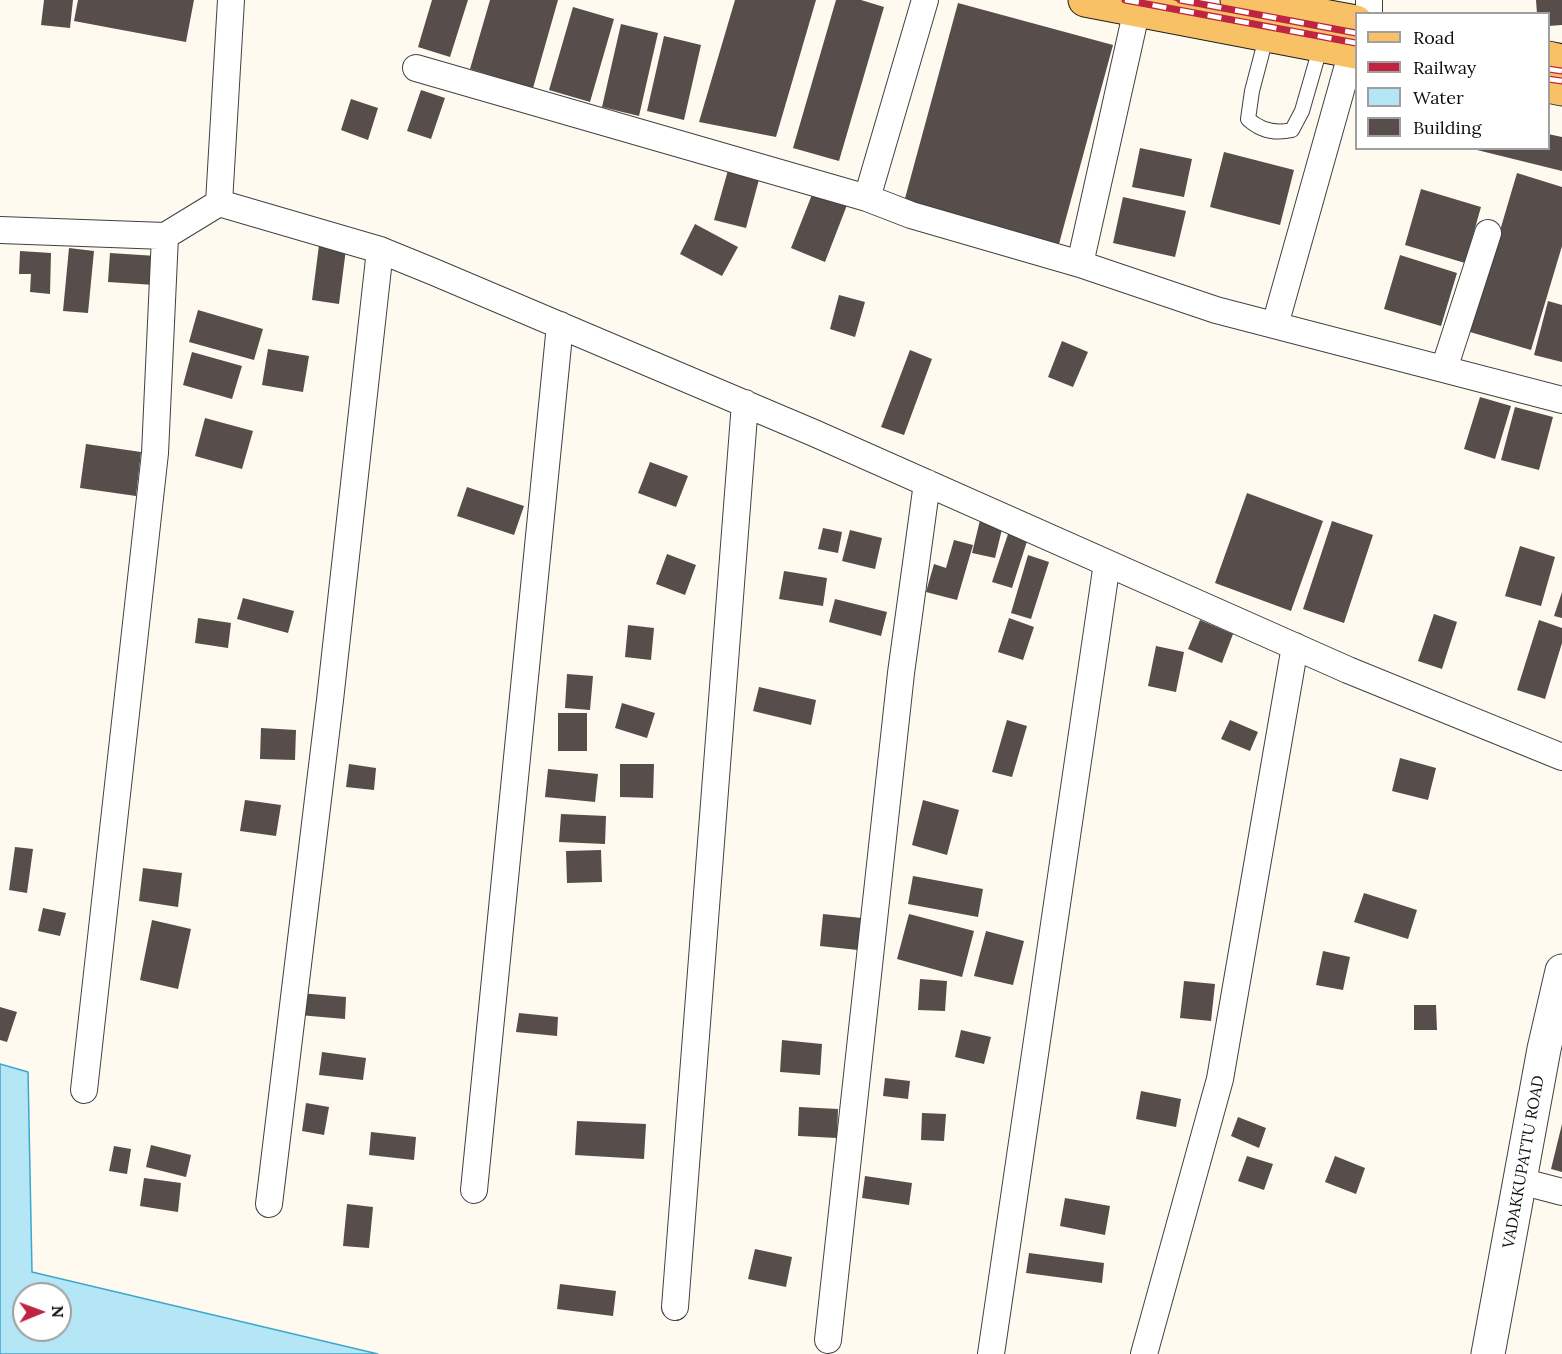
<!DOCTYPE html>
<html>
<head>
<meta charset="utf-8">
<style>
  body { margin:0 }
  #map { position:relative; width:1562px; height:1354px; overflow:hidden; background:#fffaef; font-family:Lora,serif }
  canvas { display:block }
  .legend { position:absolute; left:1355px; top:12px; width:195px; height:138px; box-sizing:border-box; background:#fff; border:2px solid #9f9f9f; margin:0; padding:8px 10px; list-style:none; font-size:18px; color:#0e0e0e }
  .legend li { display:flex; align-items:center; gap:12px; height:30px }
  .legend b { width:30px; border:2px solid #9f9f9f }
  .north { position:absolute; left:12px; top:1282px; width:60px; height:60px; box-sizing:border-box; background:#fff; border:2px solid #9f9f9f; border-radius:50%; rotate:89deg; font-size:16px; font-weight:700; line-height:24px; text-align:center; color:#0e0e0e }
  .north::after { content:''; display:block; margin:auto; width:21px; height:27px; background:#bf2541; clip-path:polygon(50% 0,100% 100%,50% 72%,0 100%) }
</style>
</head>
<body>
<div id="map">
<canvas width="1562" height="1354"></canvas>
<ul class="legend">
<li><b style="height:8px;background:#f9c165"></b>Road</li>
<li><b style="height:8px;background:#bf2541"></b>Railway</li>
<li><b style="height:16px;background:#b4e6f6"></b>Water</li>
<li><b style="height:16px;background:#574d4a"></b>Building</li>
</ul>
<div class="north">N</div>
</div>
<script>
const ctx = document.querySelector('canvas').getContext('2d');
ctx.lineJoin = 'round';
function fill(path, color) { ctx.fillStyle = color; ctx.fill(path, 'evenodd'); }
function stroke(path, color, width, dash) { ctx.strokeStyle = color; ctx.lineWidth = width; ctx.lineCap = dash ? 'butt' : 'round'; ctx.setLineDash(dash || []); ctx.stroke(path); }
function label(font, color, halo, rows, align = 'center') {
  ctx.font = font + ' Lora,serif'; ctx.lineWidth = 6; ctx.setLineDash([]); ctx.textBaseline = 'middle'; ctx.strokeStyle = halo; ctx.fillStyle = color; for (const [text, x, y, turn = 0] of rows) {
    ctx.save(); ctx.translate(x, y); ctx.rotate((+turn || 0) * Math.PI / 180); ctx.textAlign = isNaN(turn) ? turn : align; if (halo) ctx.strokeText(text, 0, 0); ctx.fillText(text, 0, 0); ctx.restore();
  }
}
const water = new Path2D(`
  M0,1064L28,1072L32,1272L378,1354H0ZM24,1294H60V1330H24Z`);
const building = new Path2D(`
  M44,0H73L70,28L41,25Z
  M78,0H194L186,42L74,21Z
  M432,0H468L450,57L418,47Z
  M490,0H558L533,88L470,69Z
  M735,0H816L776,137L699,122Z
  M836,0H861L884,7L839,161L793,148Z
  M1536,0H1562V25L1548,26V14H1537Z
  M958,3L1113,45L1059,244L904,202Z
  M573,7L614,19L590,102L549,90Z
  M621,24L658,33L639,116L602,107Z
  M664,36L701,45L684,120L647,111Z
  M421,90L445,98L431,139L407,131Z
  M351,99L378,108L368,140L341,130Z
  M1548,134L1562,137V171L1473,149L1548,148Z
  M1140,148L1192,159L1184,197L1132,187Z
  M1224,152L1294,170L1280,225L1210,207Z
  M730,163L761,172L746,228L714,220Z
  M1517,173L1562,187V246L1531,350L1470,332Z
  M1421,189L1481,207L1465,263L1405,245Z
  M813,192L847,205L825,262L791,248Z
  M1123,197L1186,211L1175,257L1113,243Z
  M695,224L738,247L722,276L680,254Z
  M320,237L347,241L339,304L312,300Z
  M69,248L94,251L88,313L63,311Z
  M20,251L51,253L50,294L30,292L31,274H19Z
  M110,253L156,256L155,285L108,282Z
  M1400,255L1457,273L1441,326L1384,309Z
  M839,295L865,302L855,337L830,329Z
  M1548,301L1562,305V362L1534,355Z
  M198,310L263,329L254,360L189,342Z
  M1062,341L1088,352L1073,387L1048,377Z
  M268,349L309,356L303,392L262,385Z
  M910,350L932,359L904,435L881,427Z
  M192,352L242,366L232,399L183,385Z
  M1480,397L1511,406L1495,459L1464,449Z
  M1515,407L1553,417L1539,470L1501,460Z
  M205,418L253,431L242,469L195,456Z
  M86,444L141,452L136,496L80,488Z
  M650,462L688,476L676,507L638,493Z
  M467,487L524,506L514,535L457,516Z
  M1247,493L1323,521L1291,611L1215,583Z
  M981,516L1004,521L995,558L972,553Z
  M1332,521L1373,535L1344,623L1303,609Z
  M1011,525L1030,532L1012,588L992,582Z
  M823,528L842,532L838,553L818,549Z
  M850,530L882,538L875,569L842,561Z
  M954,540L973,545L957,600L926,592L934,564L946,568Z
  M1520,546L1555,557L1541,606L1505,596Z
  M667,554L696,565L685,595L656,584Z
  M1028,555L1049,562L1031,619L1011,613Z
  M784,571L827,578L823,606L779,599Z
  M1562,592V618L1554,616Z
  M243,598L294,611L288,633L237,619Z
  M835,599L887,612L881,636L829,622Z
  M1434,614L1457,622L1442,669L1418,661Z
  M198,618L231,623L228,648L195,643Z
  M1009,618L1034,627L1023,660L998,652Z
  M1200,620L1233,634L1222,663L1188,649Z
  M1539,620L1562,628V643L1545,699L1517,690Z
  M628,625L654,628L651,660L625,657Z
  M1156,646L1184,652L1176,692L1148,686Z
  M567,674L593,676L590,710L565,708Z
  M759,687L816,700L811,725L753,711Z
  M622,703L655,713L647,738L615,728Z
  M558,713H587V751H558Z
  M1007,720L1027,726L1012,777L992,772Z
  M1230,720L1258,732L1250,751L1221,739Z
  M261,728L296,730L295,760L260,759Z
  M1400,758L1436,768L1428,800L1392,791Z
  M349,764L376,768L374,790L346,787Z
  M620,764H654L653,798L620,797Z
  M548,769L598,774L595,802L545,797Z
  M245,800L281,805L276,836L240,831Z
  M923,800L959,810L947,855L912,845Z
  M561,814L606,816L605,844L559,842Z
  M15,847L33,849L27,893L9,890Z
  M601,850L602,882L567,883L566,851Z
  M143,868L182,873L178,907L139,901Z
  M913,876L983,889L978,917L908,904Z
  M1364,893L1417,910L1408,939L1354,922Z
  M43,908L66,913L60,936L38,931Z
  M823,914L862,918L858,950L820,946Z
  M909,914L974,931L962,977L897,959Z
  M152,920L191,929L178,989L140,980Z
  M986,931L1024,941L1013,985L974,976Z
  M1323,951L1350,957L1343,990L1316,985Z
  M920,979L947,981L945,1011L918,1010Z
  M1184,981L1215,984L1211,1021L1180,1018Z
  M300,993L346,997L345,1019L299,1015Z
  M1414,1005H1436L1437,1030H1414Z
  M0,1007L17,1012L7,1042L0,1040Z
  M519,1013L558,1017L557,1036L516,1032Z
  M961,1030L991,1037L984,1064L955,1057Z
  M782,1040L822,1044L820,1075L780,1072Z
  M322,1052L366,1058L363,1080L319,1075Z
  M885,1078L910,1081L908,1099L883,1096Z
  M1141,1091L1181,1099L1176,1127L1136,1119Z
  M306,1103L329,1107L324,1135L302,1131Z
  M799,1107L838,1109L837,1138L798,1136Z
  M922,1113L946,1114L944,1141L921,1140Z
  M1238,1117L1266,1128L1259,1148L1231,1136Z
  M577,1121L646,1124L644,1159L575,1155Z
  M1562,1124V1172L1551,1169Z
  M371,1132L416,1137L414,1160L369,1155Z
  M151,1145L191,1155L186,1177L146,1167Z
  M114,1146L131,1149L127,1174L109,1171Z
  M1247,1156L1273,1164L1264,1190L1238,1181Z
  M1335,1156L1365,1168L1356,1194L1325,1182Z
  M865,1176L912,1183L909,1205L862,1198Z
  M144,1178L181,1183L178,1212L140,1206Z
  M1065,1198L1110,1206L1105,1235L1060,1226Z
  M347,1204L373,1207L369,1248L343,1246Z
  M755,1249L792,1257L786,1287L748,1279Z
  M1029,1253L1104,1263L1102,1283L1026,1273Z
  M560,1284L616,1291L613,1316L557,1309Z`);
const service = new Path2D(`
  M1267,34L1252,91L1248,119C1261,131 1275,134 1292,130L1302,111L1321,45`);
const minor = new Path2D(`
  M1369,14V0
  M416,68L867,198L911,215L1080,264L1216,310L1562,400
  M867,198L925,0
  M219,203L231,0
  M0,230L165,236L219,203L380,250L434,272L814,433L1348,670L1562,757
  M1080,264L1137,9
  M1275,325L1352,51
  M1444,369L1488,233
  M84,1090L155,453L165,236
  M1520,1181L1562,1192
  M474,1190L560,325
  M269,1204L330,700L380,250
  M675,1307L745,403
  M828,1340L901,673L927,483
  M991,1354L1107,563
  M1144,1354L1220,1079L1295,646`);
const tertiary = new Path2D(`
  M1488,1354L1544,1049L1562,971`);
const primary = new Path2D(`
  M1085,0L1356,52
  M1237,0L1356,22
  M1548,58L1562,61
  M1548,86L1562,89`);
const rail = new Path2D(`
  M1125,0L1356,43
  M1180,0L1356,33
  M1548,69L1562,71
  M1548,79L1562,81`);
const streetNames = [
  ["VADAKKUPATTU ROAD",1524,1162,-80]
];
fill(water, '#b4e6f6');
stroke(water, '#3aa7ce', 1.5);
fill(building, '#574d4a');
stroke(service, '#414141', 16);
stroke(minor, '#414141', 28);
stroke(tertiary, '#414141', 35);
stroke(primary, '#1f1f1f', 35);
stroke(service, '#fff', 14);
stroke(minor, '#fff', 26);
stroke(tertiary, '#fff', 33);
stroke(primary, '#f9c165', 33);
stroke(rail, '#bf2541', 7);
stroke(rail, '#fff', 4.5, [14]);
label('16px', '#0e0e0e', '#fff', streetNames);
</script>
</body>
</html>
